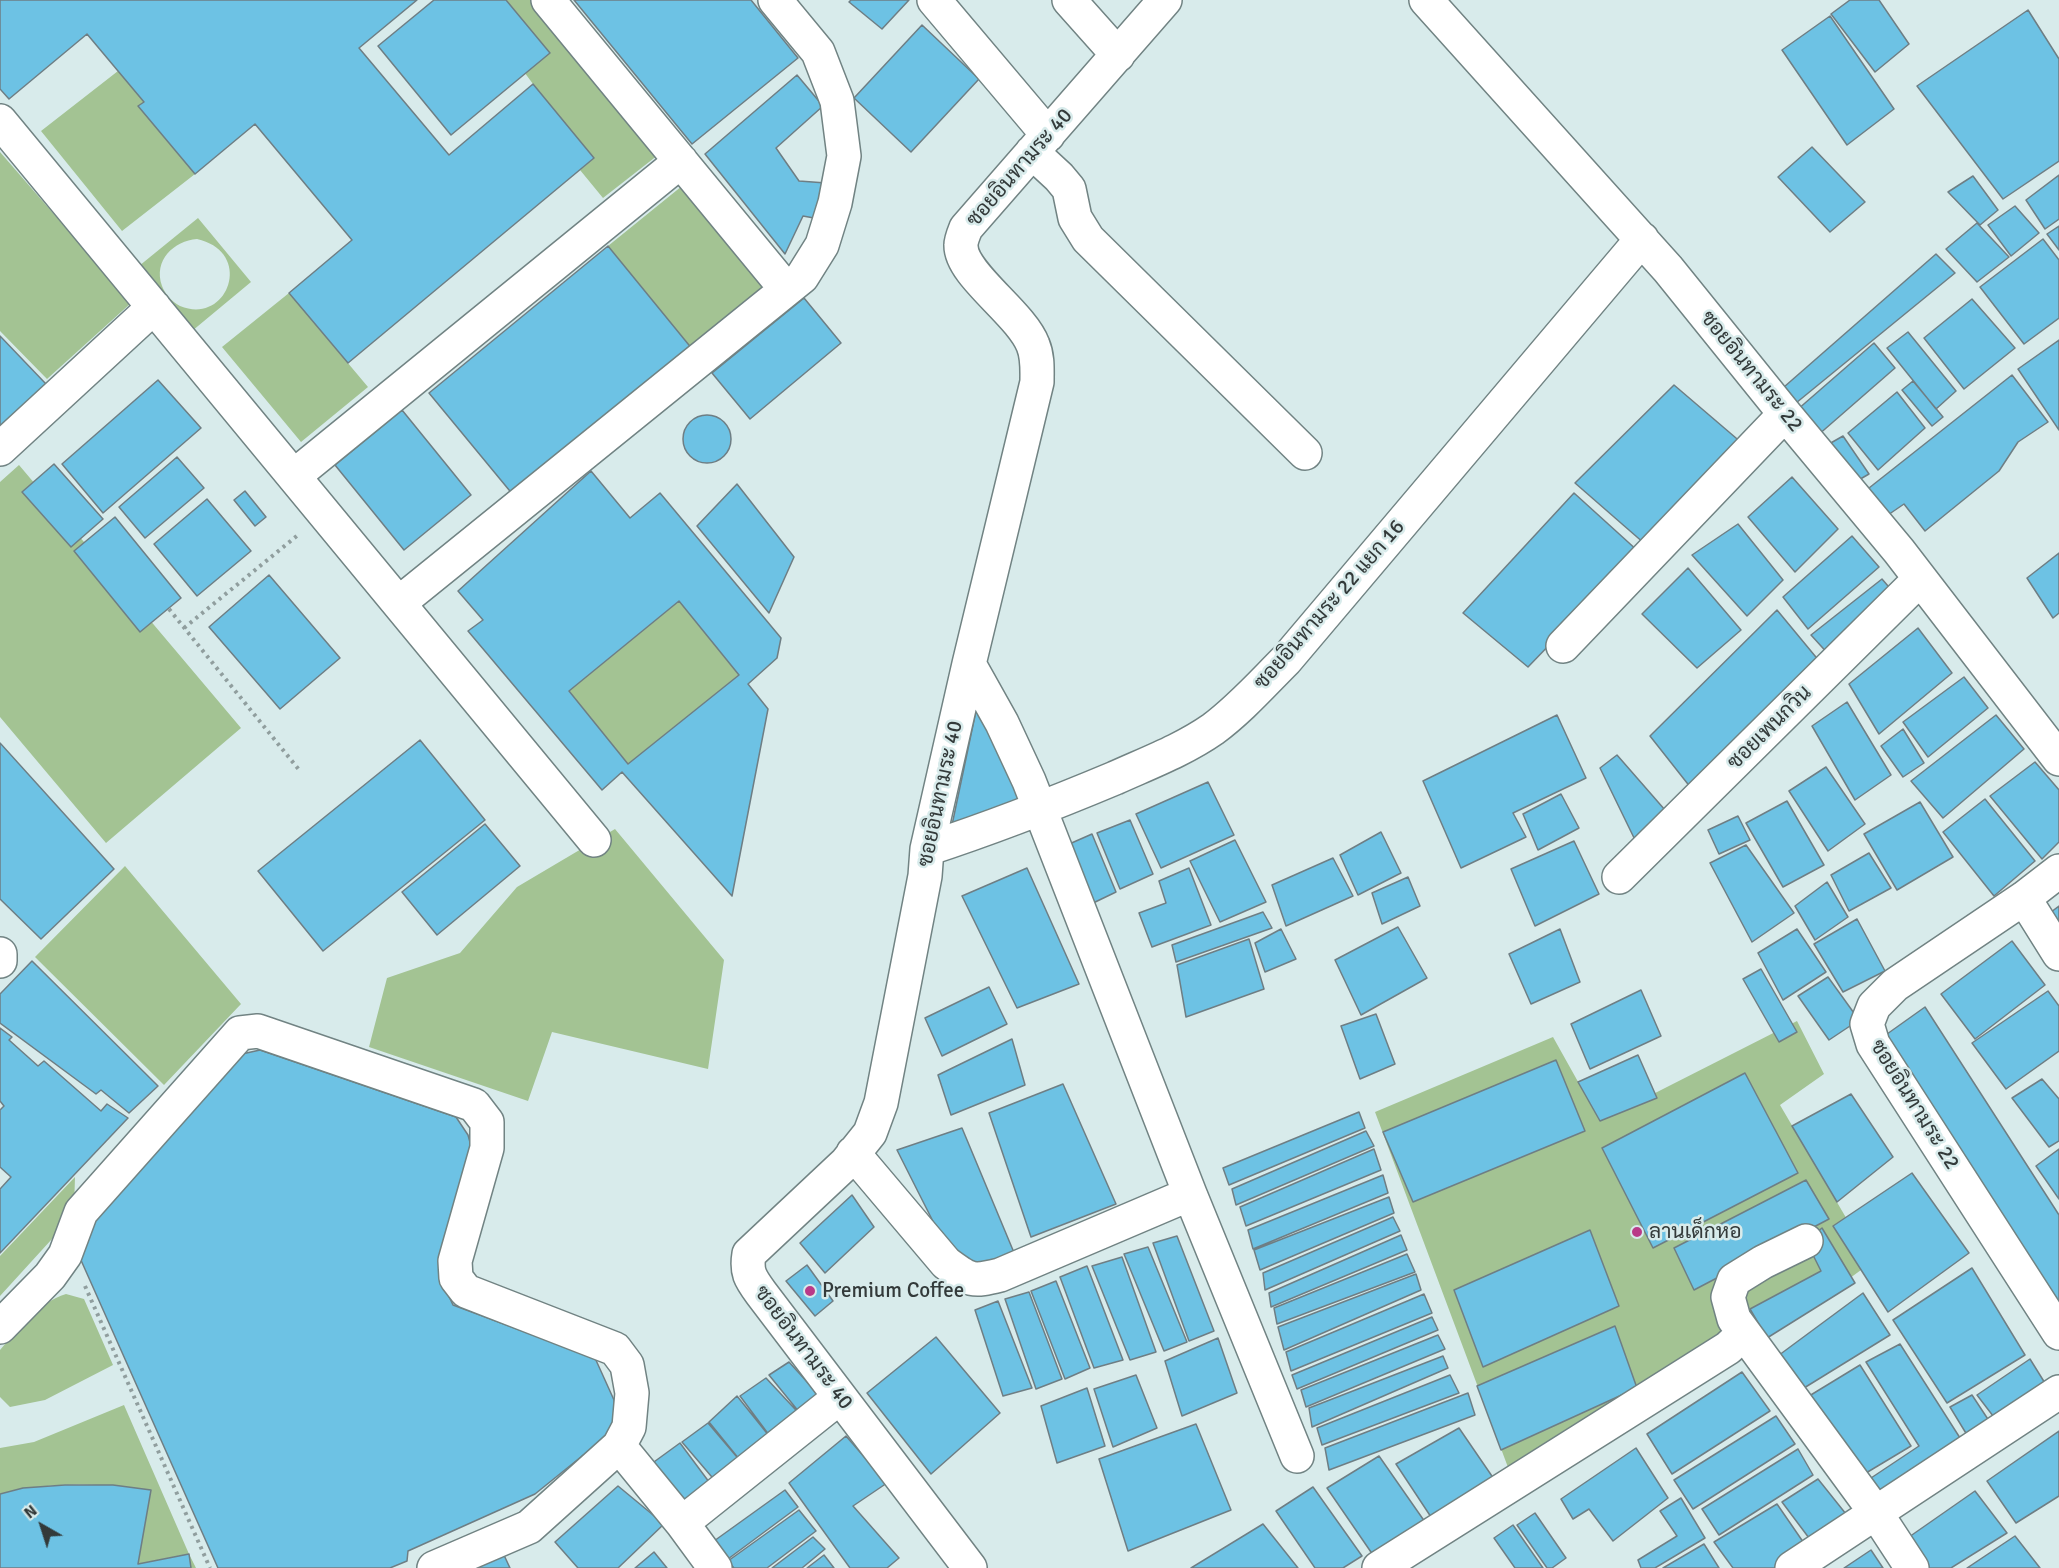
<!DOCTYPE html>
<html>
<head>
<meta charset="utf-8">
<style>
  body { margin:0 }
  #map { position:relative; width:2059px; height:1568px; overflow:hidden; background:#d8ebeb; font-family:Signika,sans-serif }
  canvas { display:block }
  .north { position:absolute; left:12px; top:1496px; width:60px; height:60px; -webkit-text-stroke:4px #d8ebeb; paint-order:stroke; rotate:321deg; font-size:16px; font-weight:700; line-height:24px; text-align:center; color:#333a3a }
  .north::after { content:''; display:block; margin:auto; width:21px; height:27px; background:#333a3a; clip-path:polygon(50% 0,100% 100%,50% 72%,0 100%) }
</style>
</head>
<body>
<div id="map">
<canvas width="2059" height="1568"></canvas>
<div class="north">N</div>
</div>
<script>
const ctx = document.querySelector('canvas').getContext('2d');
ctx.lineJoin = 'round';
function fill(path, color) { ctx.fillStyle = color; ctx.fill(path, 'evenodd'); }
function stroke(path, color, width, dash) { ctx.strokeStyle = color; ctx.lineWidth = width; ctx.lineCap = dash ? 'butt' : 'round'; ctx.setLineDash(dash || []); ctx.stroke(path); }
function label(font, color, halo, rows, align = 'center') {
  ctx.font = font + ' Signika,Sarabun,sans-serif'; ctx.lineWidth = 5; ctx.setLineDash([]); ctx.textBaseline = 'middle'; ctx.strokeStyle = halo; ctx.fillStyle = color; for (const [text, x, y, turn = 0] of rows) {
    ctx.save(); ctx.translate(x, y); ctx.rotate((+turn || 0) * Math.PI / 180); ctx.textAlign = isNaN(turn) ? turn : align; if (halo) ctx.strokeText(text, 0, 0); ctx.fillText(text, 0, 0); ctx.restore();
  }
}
const green = new Path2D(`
  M471,0H533L658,155L603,198L580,170L594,158L533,84Z
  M118,71L144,102L139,106L195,174L122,231L41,131Z
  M0,152L131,303L47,379L0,331Z
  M682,186L767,289L693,350L608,246Z
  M198,218L251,282L192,331L139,266ZM197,239C255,252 228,326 180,306C172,302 165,294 162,286C153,260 174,241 197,239Z
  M289,293L368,387L301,442L222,347Z
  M19,465L241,728L106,843L0,717V482Z
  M679,601L739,675L628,764L569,691Z
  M615,829L724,960L708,1069L552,1032L528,1101L369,1047L387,978L460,953L517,887Z
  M125,866L241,1004L164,1085L35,957Z
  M1797,1021L1824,1074L1780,1105L1872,1262L1743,1356L1509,1470L1375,1112L1553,1037L1600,1121Z
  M75,1177L74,1209L62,1228L0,1296V1256Z
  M66,1294L84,1299L113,1365L45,1400L10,1407L0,1397V1350C20,1328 38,1303 66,1294Z
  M124,1405L189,1554L196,1568H191L188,1554L138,1564L151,1490C101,1483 50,1481 0,1494V1448L34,1442Z`);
const building = new Path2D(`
  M0,0H417L359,48L449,155L533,84L594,158L348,363L289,293L352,240L255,124L195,174L138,106L144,102L87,34L9,99L0,89Z
  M434,0H506L550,53L451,135L378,46Z
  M574,0H751L798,58L692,144Z
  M851,0H909L882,29L849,2Z
  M1850,0H1879L1909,44L1875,72L1831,14Z
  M2028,10L2059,59V161L2003,199L1917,86Z
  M1830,16L1894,109L1847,145L1782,50Z
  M922,25L979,79L911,152L854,98Z
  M797,75L823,106L776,148L799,181L826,183L814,218L803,216L785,254L705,154Z
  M1812,147L1865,202L1830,232L1778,177Z
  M2059,175V219L2045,229L2026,200Z
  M1973,176L1998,210L1980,225L1948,192Z
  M2015,206L2039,233L2011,256L1988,225Z
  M1977,223L2009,257L1977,282L1946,249Z
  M2059,226V250L2047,234Z
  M2043,239L2059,260V318L2024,344L1980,287Z
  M608,246L693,350L514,496L429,393Z
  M1936,254L1955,273L1796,403L1784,387Z
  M804,298L841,343L750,419L712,373Z
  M1972,299L2015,348L1964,389L1924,338Z
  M1908,332L1956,391L1936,409L1887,348Z
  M0,336L46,384L0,429Z
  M2059,340V430L2018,369Z
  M1874,343L1895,368L1817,436L1797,410Z
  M2012,375L2048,422L2018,442L1999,471L1925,531L1904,504L1885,517L1869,488Z
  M158,380L201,428L103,513L62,464Z
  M1913,381L1943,417L1932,426L1902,390Z
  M1674,385L1743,444L1645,544L1575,483Z
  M1897,392L1925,428L1878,470L1848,433Z
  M402,410L471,495L404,550L335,465Z
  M683 439a24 24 0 1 1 48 0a24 24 0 1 1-48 0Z
  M1843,436L1869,474L1850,485L1822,448Z
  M177,457L204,488L145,538L119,507Z
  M54,464L103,519L71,547L22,492Z
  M591,471L630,518L660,493L781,638L777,658L748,684L768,709L732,896L622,772L602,790L468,631L483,620L458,591ZM679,601L739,675L628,764L569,691Z
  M1792,477L1838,529L1795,572L1748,517Z
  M737,484L794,557L769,613L697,526Z
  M245,491L266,517L255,526L234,500Z
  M1574,493L1639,552L1528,667L1463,613Z
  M207,499L251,551L197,596L154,544Z
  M115,517L181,598L140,632L74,551Z
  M1738,524L1783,580L1747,616L1692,555Z
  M1852,536L1879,567L1808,629L1783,597Z
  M2059,553V613L2053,618L2027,578Z
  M1688,568L1741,630L1697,668L1642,614Z
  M269,575L340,658L280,709L209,627Z
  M1882,579L1900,600L1831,657L1811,635Z
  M1777,610L1820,662L1691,788L1650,736Z
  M1918,628L1952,673L1879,734L1849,684Z
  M1964,677L1988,708L1928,757L1903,722Z
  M1847,702L1891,775L1855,800L1812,726Z
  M977,706L1019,799L952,825Z
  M1557,715L1586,778L1513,813L1526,837L1461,868L1423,781Z
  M1996,715L2024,749L1943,818L1911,781Z
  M1903,729L1924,763L1903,777L1881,746Z
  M420,740L485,820L323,951L258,871Z
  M0,743L114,869L41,939L0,899Z
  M1617,755L1672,818L1637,844L1600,768Z
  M2035,762L2059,790V842L2042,859L1990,796Z
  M1826,767L1865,824L1828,851L1789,791Z
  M1208,782L1234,835L1161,868L1136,814Z
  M1561,794L1579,828L1538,850L1523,814Z
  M1985,799L2035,861L1994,896L1943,832Z
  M1787,801L1824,865L1783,887L1746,823Z
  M1920,802L1953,857L1897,890L1864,834Z
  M1738,816L1750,840L1719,854L1708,830Z
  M1130,820L1153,874L1120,889L1097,833Z
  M485,824L520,866L437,935L402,892Z
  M1381,832L1401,873L1358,895L1340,855Z
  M1092,834L1116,892L1089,905L1067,845Z
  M1235,840L1266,902L1220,922L1190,861Z
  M1574,841L1599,894L1535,926L1511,869Z
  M1746,845L1794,913L1752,942L1710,863Z
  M1869,853L1891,888L1849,911L1831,875Z
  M1333,858L1353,896L1286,926L1272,885Z
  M1027,868L1079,984L1017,1008L962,896Z
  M1189,868L1211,925L1152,947L1139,913L1166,903L1159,881Z
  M1408,877L1420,906L1382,924L1372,893Z
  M1827,882L1848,917L1815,940L1795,906Z
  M2059,906V941L2043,918Z
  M1263,912L1272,928L1176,962L1172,945Z
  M1857,919L1885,971L1843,992L1814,944Z
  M1398,927L1427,978L1361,1015L1335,960Z
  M1281,929L1296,959L1265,972L1255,943Z
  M1560,929L1580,982L1531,1004L1509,954Z
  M1797,929L1826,972L1783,1000L1758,953Z
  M1249,939L1264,989L1186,1017L1177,965Z
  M2012,941L2045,985L1975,1039L1941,994Z
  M32,961L158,1086L129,1113L101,1090L96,1094L0,1023V994Z
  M1761,969L1797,1032L1779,1042L1743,979Z
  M1828,977L1859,1020L1829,1040L1798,996Z
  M989,987L1007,1024L942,1056L925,1018Z
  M1641,990L1661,1036L1590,1069L1571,1024Z
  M2048,991L2059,1006V1051L2006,1089L1972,1043Z
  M1925,1007L2059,1215V1319L1873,1044Z
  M1376,1014L1395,1064L1360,1079L1341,1026Z
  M0,1028L12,1037L9,1040L38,1066L44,1061L101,1111L107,1104L128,1118L0,1253V1189L11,1177L0,1167V1110L4,1106L0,1101Z
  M1012,1039L1025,1085L951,1115L938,1075Z
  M260,1050L456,1117L468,1135L471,1146L439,1275L453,1305L595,1358L614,1400L616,1417L607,1436L535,1494L408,1551L407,1561L390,1568H218L76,1249V1241L242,1054Z
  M1638,1055L1657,1098L1600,1121L1578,1082Z
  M1556,1060L1585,1131L1413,1202L1383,1132Z
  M1745,1073L1798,1173L1653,1248L1602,1148Z
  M2042,1079L2059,1099V1141L2049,1147L2012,1098Z
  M1063,1084L1116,1204L1031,1237L989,1113Z
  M1851,1094L1893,1157L1837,1202L1792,1126Z
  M1359,1112L1365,1128L1229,1185L1223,1168Z
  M962,1128L1015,1255L959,1273L897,1150Z
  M1366,1131L1374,1146L1236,1205L1232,1189Z
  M1374,1149L1381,1170L1246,1226L1240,1207Z
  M2059,1149V1199L2036,1166Z
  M1912,1173L1969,1253L1888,1312L1833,1226Z
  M1383,1175L1388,1193L1253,1249L1248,1230Z
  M1806,1180L1829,1219L1694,1290L1674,1248Z
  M852,1195L874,1227L825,1273L800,1243Z
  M1389,1197L1394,1213L1260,1270L1254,1250Z
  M1393,1217L1400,1231L1265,1290L1263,1273Z
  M1822,1228L1855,1283L1767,1338L1750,1309L1821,1271L1806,1241Z
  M1590,1230L1619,1306L1483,1367L1454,1290Z
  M1401,1235L1407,1250L1271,1307L1269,1293Z
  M1177,1236L1214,1331L1189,1341L1153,1243Z
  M1148,1247L1187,1342L1164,1351L1124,1254Z
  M1407,1254L1415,1272L1277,1324L1274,1308Z
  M1122,1257L1156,1352L1130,1360L1092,1266Z
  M807,1265L833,1301L815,1316L786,1281Z
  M1087,1266L1123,1360L1094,1368L1060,1277Z
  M1972,1268L2025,1355L1947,1403L1893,1320Z
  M1416,1274L1421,1290L1284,1350L1278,1327Z
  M1056,1281L1090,1368L1065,1379L1031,1291Z
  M1029,1292L1062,1379L1036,1389L1005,1299Z
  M1863,1293L1890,1335L1791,1396L1767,1364Z
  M1424,1294L1432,1313L1291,1371L1286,1352Z
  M998,1301L1032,1388L1003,1396L975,1310Z
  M1432,1317L1438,1330L1297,1389L1292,1375Z
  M1615,1326L1637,1388L1501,1450L1477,1386Z
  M1438,1335L1445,1349L1306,1407L1301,1390Z
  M936,1337L1000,1413L931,1474L867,1393Z
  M1218,1338L1237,1393L1182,1416L1165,1361Z
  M1900,1344L1969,1452L1867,1519L1850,1492L1919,1446L1866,1362Z
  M1443,1356L1448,1368L1312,1427L1309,1408Z
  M2030,1359L2053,1396L2003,1429L1977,1395Z
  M789,1362L829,1406L808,1423L769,1375Z
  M1860,1365L1911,1446L1846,1485L1796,1404Z
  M1742,1372L1770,1411L1672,1474L1647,1434Z
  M1136,1375L1157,1428L1113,1447L1094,1389Z
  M1450,1375L1459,1393L1322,1445L1317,1428Z
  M766,1378L808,1423L778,1447L740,1396Z
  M1087,1388L1105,1446L1057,1463L1041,1406Z
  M1468,1393L1475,1415L1329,1470L1325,1448Z
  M1972,1395L1999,1436L1975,1448L1950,1407Z
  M737,1396L778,1447L748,1470L709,1422Z
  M1776,1416L1795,1444L1693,1509L1674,1480Z
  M708,1423L748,1470L723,1490L682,1442Z
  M1196,1424L1231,1510L1128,1551L1099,1459Z
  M1459,1428L1496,1482L1433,1520L1396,1464Z
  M2059,1431V1496L2016,1523L1987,1481Z
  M846,1436L887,1483L853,1506L899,1558L887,1568H850L789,1483Z
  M680,1443L718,1494L690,1516L647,1467Z
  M1636,1448L1668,1498L1613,1541L1589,1509L1573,1519L1561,1499Z
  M1798,1449L1813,1475L1719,1535L1702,1509Z
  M1379,1456L1425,1522L1373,1555L1327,1488Z
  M1818,1479L1850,1519L1815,1546L1782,1502Z
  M65,1485H113L151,1490L138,1564L189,1554L191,1568H0V1494L23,1488Z
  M618,1486L664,1524L618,1568H578L555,1542Z
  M1313,1487L1362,1556L1343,1568H1315L1276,1511Z
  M785,1490L798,1507L728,1559L714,1541Z
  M1975,1491L2007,1533L1951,1568H1929L1909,1537Z
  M1681,1498L1705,1538L1655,1568H1641L1638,1560L1677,1536L1660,1511Z
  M1777,1504L1808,1549L1781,1568H1733L1714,1542Z
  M799,1510L816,1531L767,1568H734L728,1561Z
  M1535,1513L1566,1558L1552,1568H1547L1517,1525Z
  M1263,1524L1298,1568H1191Z
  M1513,1525L1543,1568H1515L1494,1538Z
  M2015,1536L2040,1568H1967Z
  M813,1537L825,1549L802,1568H772Z
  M1704,1544L1719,1568H1663Z
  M1871,1550L1883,1568H1844Z
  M654,1552L667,1568H635Z
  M503,1553L510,1568H479L480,1565Z
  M824,1555L834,1568H807Z`);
const path = new Path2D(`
  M169,609L300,771
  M184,628L298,535
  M85,1286L210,1568`);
const minor = new Path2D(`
  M548,0L786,289
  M934,0L1048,135
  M1069,0L1118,55
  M1426,0L1668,269L1785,414L1899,551L2059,759
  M0,121L594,840
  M1032,152L1059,177L1069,189L1075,218L1088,239L1305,453
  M0,449L154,307
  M294,476L681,161
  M399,603L802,277L822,245L835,203L844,156L837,101L818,52L775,0
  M1563,646L1785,414
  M969,664L1002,723L1029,781L1190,1194L1297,1456
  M927,849C991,828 1053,804 1115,778C1148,763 1183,750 1213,729C1240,709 1262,684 1286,660L1642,239
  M2059,871L2024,898L1895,985L1874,1006L1867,1024L1873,1044L2059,1333
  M1619,877L1920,579
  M2024,898L2059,954
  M0,954V961
  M853,1153L946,1263C970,1281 972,1282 1000,1275L1190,1194
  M1806,1241L1763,1262L1734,1280L1728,1297L1734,1319L1876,1513L1912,1568
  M0,1327L50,1276L65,1255L81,1212L240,1033L258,1031L474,1105L487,1122V1148L455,1261L456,1278L466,1291L615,1349L627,1365L632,1393L629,1427L619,1446L529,1527L434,1568
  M619,1446L682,1523L715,1568
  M682,1523L840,1397
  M970,1568L761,1293C750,1278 746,1272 749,1254L846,1163L870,1133L881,1103L925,876L927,849L969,664L1037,382C1037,369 1038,357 1033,345C1021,313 960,274 961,245C961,240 964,233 966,228L1165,0
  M1379,1568L1728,1348L1744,1333
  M1792,1568L2059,1392`);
const markers = [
  [1637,1232,6,"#b93a88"],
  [810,1291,6,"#b93a88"]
];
const streetNames = [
  ["ซอยอินทามระ 40",1020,168,-49],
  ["ซอยอินทามระ 22",1751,372,51],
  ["ซอยอินทามระ 22 แยก 16",1330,605,-49],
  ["ซอยเพนกวิน",1770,728,-45],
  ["ซอยอินทามระ 40",941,794,-78],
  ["ซอยอินทามระ 22",1914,1105,58],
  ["ซอยอินทามระ 40",803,1348,53]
];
const poiNames = [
  ["ลานเด็กหอ",1649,1232],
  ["Premium Coffee",822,1291]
];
fill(green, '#a3c393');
fill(building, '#6dc2e4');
stroke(building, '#6e7e84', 1.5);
stroke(minor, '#718383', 36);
stroke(path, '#909e9e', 4, [3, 4.5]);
stroke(minor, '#fff', 33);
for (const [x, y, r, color] of markers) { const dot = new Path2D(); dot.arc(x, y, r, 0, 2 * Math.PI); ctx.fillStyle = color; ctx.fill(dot); stroke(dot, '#d8ebeb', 2); }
label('21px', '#333a3a', '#d8ebeb', streetNames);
label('21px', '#333a3a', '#d8ebeb', poiNames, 'left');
</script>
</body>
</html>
